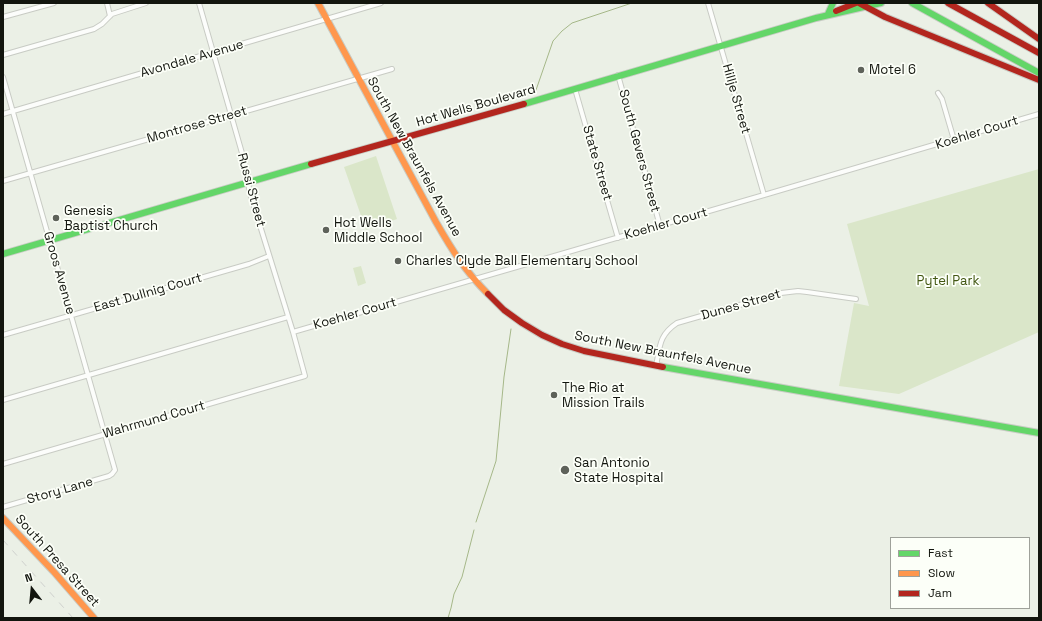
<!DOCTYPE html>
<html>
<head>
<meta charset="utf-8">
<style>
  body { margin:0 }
  #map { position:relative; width:1042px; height:621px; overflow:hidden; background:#ebf0e6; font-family:"Space Grotesk",sans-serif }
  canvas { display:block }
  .frame { position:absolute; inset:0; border:4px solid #12150e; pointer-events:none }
  .legend { position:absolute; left:890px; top:537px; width:140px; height:72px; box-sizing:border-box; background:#fcfff8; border:1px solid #9ea19a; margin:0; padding:5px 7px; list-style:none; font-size:12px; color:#12150e }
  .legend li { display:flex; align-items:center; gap:8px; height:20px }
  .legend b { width:20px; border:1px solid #9ea19a }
  .north { position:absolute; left:12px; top:569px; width:40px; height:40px; -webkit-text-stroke:3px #fcfff8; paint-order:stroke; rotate:344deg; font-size:11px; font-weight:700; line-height:16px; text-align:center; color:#12150e }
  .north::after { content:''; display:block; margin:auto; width:14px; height:18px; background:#12150e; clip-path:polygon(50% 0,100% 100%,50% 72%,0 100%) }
</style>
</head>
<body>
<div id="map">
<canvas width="1042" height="621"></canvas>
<div class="frame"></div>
<ul class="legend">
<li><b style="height:5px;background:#63d668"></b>Fast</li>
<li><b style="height:5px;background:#ff974d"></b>Slow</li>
<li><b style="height:5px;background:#b3261e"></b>Jam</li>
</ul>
<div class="north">N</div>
</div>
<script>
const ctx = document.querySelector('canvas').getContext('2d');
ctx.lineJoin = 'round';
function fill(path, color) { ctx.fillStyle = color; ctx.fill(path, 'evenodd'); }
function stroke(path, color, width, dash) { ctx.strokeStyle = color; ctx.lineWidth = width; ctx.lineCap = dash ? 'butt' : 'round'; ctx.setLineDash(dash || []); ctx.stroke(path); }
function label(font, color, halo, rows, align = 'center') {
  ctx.font = font + ' "Space Grotesk",sans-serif'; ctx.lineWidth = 3.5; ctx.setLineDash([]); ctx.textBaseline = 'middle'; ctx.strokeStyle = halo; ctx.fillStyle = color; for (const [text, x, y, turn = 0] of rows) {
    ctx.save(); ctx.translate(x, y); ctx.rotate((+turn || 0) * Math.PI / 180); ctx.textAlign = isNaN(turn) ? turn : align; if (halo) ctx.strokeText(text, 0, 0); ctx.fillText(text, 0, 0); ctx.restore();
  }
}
const green = new Path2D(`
  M376,156L397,219L366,230L344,167Z
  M1039,169V332L899,394L839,386L854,303L869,306L847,224Z
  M361,266L366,283L358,286L353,268Z`);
const stream = new Path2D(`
  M535,93L553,41L562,31L572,23L632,3
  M476,522L496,461L504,377L511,329
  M448,618L451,608L454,594L462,577L474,530`);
const street = new Path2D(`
  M107,3L110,16
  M708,3L764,195
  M3,17L54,3
  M3,55L94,29L102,24L112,14L146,3
  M618,75L660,226
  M3,77L115,470L112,474L109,476L3,507
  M575,89L618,238
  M938,93L942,99L954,140
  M3,114L381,3
  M3,181L392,69
  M293,332L764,195L1039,114
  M3,335L249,264L269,256
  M656,366C660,346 659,335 677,323L781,293L798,291L807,292L856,299
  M3,400L288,317
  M3,464L305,376L293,332L249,190L248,174L199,3`);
const fast = new Path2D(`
  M912,3L1039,73
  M828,14L833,3
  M524,104L816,18L881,3
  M3,254L311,164
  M663,367L1039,433`);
const slow = new Path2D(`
  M318,3L436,222C452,250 465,271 488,294
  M3,518L54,572L94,618`);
const jam = new Path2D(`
  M859,3L885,17L1039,80
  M948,3L1039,53
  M988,3L1039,39
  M836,11L856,3
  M311,164L524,104
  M488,294L504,310L522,323L542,335L562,344L584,351L663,367`);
const rail = new Path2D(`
  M3,540L73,618`);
const markers = [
  [861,70,4,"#5e625a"],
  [56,218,4,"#5e625a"],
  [326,230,4,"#5e625a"],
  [398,261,4,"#5e625a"],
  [554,395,4,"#5e625a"],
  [565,470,5,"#5e625a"]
];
const streetNames = [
  ["Avondale Avenue",192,59,-16],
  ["Hillje Street",736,99,74],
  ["Hot Wells Boulevard",476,106,-16],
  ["Montrose Street",197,125,-16],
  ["Koehler Court",977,133,-17],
  ["South Gevers Street",639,151,75],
  ["South New Braunfels Avenue",414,157,61],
  ["State Street",597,163,74],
  ["Russi Street",251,190,75],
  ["Koehler Court",666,224,-16],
  ["Groos Avenue",59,273,74],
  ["East Dullnig Court",148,293,-16],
  ["Dunes Street",741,305,-16],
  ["Koehler Court",355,314,-16],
  ["South New Braunfels Avenue",663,353,11],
  ["Wahrmund Court",154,420,-16],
  ["Story Lane",60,491,-16],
  ["South Presa Street",57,561,48]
];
const poiNames = [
  ["Motel 6",869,70],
  ["Genesis",64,211],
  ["Baptist Church",64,226],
  ["Hot Wells",334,223],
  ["Middle School",334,238],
  ["Charles Clyde Ball Elementary School",406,261],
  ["The Rio at",562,388],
  ["Mission Trails",562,403],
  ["San Antonio",574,463],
  ["State Hospital",574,478]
];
const parkNames = [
  ["Pytel Park",948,281]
];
fill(green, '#dae6c9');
stroke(stream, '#a5b788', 1);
stroke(street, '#c8cbc4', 6);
stroke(fast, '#c8cbc4', 8);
stroke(slow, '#c8cbc4', 8);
stroke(jam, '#c8cbc4', 8);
stroke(street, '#fcfdfb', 4);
stroke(fast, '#63d668', 6);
stroke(slow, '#ff974d', 6);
stroke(jam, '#b3261e', 6);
stroke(rail, '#ced0cd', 1, [7, 7]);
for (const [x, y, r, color] of markers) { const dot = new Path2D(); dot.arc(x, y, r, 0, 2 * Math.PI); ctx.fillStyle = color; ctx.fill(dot); stroke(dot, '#fcfff8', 1.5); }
label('13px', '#12150e', '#fcfff8', streetNames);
label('13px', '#12150e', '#fcfff8', poiNames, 'left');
label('13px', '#425712', '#fcfff8', parkNames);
</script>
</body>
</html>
